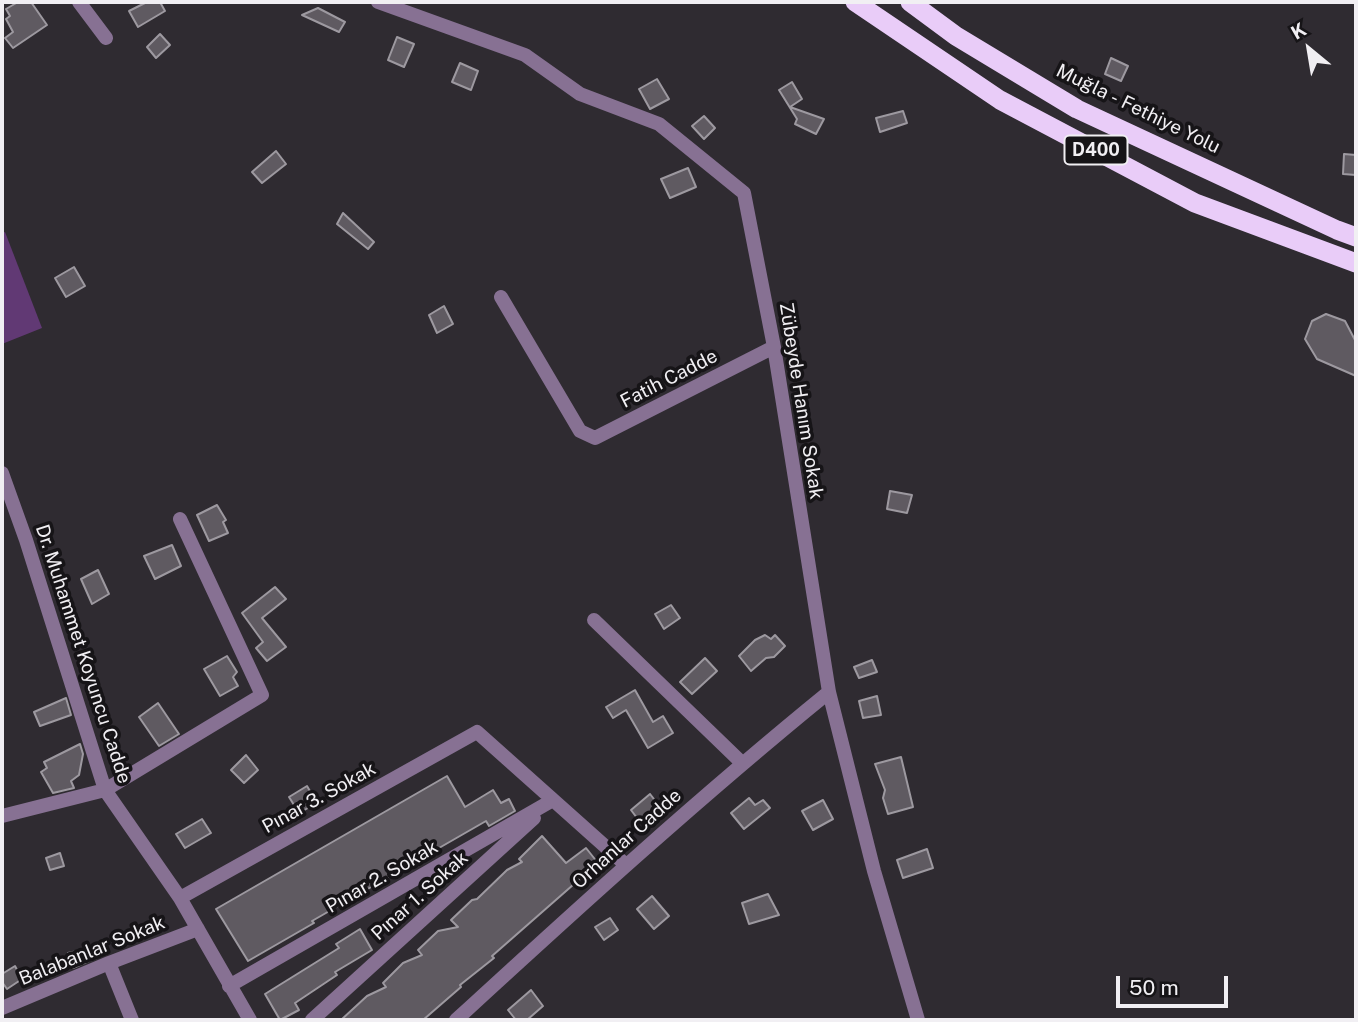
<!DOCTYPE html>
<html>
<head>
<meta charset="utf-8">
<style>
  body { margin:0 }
  #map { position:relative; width:1358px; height:1022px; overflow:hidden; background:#2f2b31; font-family:"Public Sans",sans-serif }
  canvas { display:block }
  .frame { position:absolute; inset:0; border:4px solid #f1eff3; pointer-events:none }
  .north { position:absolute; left:1274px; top:14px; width:70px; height:70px; -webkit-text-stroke:5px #161417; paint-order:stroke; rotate:330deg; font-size:19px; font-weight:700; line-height:28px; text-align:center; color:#f1eff3 }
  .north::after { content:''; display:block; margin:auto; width:24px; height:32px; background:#f1eff3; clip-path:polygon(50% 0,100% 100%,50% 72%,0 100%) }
  .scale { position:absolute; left:1116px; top:976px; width:112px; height:32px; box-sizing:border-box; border:4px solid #f1eff3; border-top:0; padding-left:9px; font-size:21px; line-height:24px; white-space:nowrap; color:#f1eff3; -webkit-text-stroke:5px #161417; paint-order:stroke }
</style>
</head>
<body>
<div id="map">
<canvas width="1358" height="1022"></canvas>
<div class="frame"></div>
<div class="north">K</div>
<div class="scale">50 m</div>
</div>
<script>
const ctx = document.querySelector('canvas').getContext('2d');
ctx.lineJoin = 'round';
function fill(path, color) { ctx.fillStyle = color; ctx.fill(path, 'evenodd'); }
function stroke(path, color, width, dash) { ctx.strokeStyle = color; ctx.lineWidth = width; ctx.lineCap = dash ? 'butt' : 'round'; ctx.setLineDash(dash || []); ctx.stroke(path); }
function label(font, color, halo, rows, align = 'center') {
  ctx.font = font + ' "Public Sans",sans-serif'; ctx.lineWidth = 7; ctx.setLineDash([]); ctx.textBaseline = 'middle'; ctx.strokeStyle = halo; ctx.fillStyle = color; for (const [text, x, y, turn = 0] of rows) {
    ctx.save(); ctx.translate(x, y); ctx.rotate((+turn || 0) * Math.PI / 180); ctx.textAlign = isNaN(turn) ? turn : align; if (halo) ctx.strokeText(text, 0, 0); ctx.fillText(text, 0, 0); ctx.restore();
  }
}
const green = new Path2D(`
  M5,232L42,328L2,344V233Z`);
const building = new Path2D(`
  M18,2H31L47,25L13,48L5,38L13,32L6,19L10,16L6,9Z
  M147,2H160L165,11L138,27L129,11Z
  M318,8L345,22L339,32L302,15Z
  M160,34L170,45L156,58L147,47Z
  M397,37L414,44L404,67L388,60Z
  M1111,58L1128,66L1121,81L1105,74Z
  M460,63L478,71L471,90L452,82Z
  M657,79L669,99L650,109L639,89Z
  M792,82L802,99L790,107L824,119L816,134L795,124L797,119L779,90Z
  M903,111L907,123L880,132L876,118Z
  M704,116L715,128L704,139L692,126Z
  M276,151L286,164L262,183L252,172Z
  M1344,154L1356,155V175L1343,174Z
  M688,168L696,187L670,198L661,179Z
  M343,213L374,242L368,249L337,224Z
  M74,267L85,286L66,297L55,278Z
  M444,306L453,324L437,333L429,315Z
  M1326,314L1345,321L1356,342V376L1317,359L1305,339L1312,321Z
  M890,491L912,495L907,513L887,509Z
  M217,505L226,520L223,522L228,533L209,541L197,515Z
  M172,545L181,566L155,579L144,556Z
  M98,570L109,594L92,604L81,579Z
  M275,587L286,599L262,618L286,647L267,661L256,648L263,642L242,613Z
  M671,605L680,618L664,629L655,614Z
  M765,635L771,639L775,635L785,646L774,657L766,658L751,671L739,656L755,640Z
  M227,656L237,672L233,677L238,686L220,696L204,669Z
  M705,658L717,671L692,694L680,682Z
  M872,660L877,672L859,678L854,667Z
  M635,690L653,722L663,716L673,733L648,748L626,710L613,718L606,707Z
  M877,696L881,715L863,718L859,701Z
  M66,698L71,715L40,726L34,712Z
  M158,703L179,734L159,746L139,717Z
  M80,744L83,754L79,775L71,781L74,788L53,793L41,772L47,768L44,762Z
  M246,755L258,770L244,783L231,770Z
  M901,757L913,807L888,814L883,798L885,790L875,764Z
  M447,776L465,807L493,790L501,803L509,799L515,811L489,826L486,821L312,921L314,923L248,961L216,909Z
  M307,786L317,803L299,813L289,797Z
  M650,794L657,803L653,808L654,812L640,822L631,810Z
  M749,798L755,805L763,800L770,808L744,829L731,813Z
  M823,800L833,819L813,830L802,811Z
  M202,819L211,833L185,848L176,834Z
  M542,836L566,863L586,848L598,863L492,956L494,958L460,985L461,987L423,1020H341L367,996L386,987L383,983L403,963L422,955L418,950L438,931L458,927L451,920L472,900L477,899L507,870L522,862L519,859Z
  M927,849L933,868L903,878L897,860Z
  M60,853L64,866L50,870L46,858Z
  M768,894L779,915L749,924L742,903Z
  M652,896L669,916L654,929L637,909Z
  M610,918L618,930L604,940L595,927Z
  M360,929L372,950L335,972L337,975L295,1003L299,1010L280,1020L265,994L339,948L336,944Z
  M86,949L89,961L73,968L68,953Z
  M15,966L22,979L7,989L2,982V974Z
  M531,990L543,1006L527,1020H516L508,1010Z`);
const minor = new Path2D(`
  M79,2L106,38
  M378,2L525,55L580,94L659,124L744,193L774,347L829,692L874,871L918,1020
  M501,297L580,431L595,438L774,347
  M2,473L26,540L105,790L180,898L250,1020
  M594,620L742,763
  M2,816L105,790L262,695L180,519
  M180,898L477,732L626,865
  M109,963L132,1020
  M229,986L553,800
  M2,1008L109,963L198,929
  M312,1020L534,818
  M456,1020C578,908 700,797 829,692`);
const trunk = new Path2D(`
  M855,2L1000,100L1195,203L1356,263
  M910,2L956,36L1077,109L1337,230L1356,237`);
const shields = [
  [1096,150,63]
];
const shieldNames = [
  ["D400",1096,150]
];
const streetNames = [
  ["Muğla - Fethiye Yolu",1138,109,26],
  ["Fatih Cadde",669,379,-27],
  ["Zübeyde Hanım Sokak",801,401,81],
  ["Dr. Muhammet Koyuncu Cadde",83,654,72],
  ["Pınar 3. Sokak",319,798,-29],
  ["Orhanlar Cadde",627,839,-42],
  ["Pınar 2. Sokak",382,877,-30],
  ["Pınar 1. Sokak",420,896,-42],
  ["Balabanlar Sokak",92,951,-22]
];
fill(green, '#613974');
fill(building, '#5f5a61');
stroke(building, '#9d99a0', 2);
stroke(minor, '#877193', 14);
stroke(trunk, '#e9ccf8', 19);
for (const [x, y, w] of shields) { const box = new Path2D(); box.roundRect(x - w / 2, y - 14.5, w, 29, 5); ctx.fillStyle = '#161417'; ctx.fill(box); stroke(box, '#f1eff3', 2); }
label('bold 18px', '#f1eff3', null, shieldNames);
label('19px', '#f1eff3', '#161417', streetNames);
</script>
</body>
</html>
